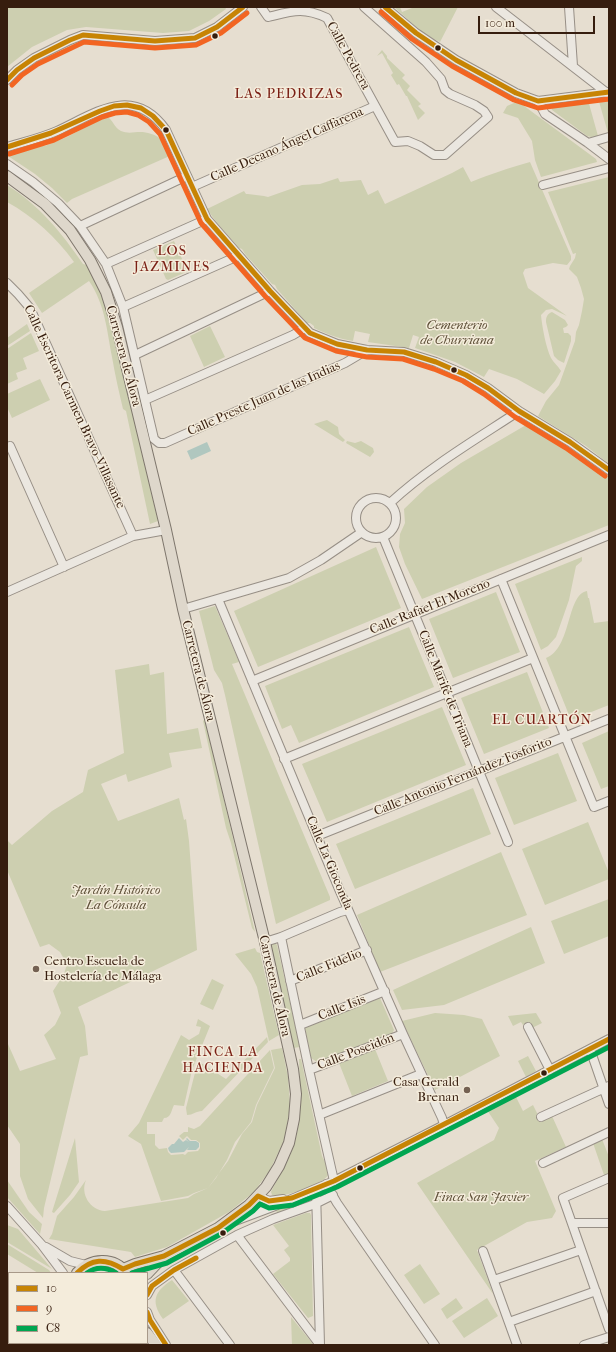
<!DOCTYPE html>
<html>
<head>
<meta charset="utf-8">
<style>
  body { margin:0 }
  #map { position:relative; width:616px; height:1352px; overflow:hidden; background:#e6ded0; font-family:"IM FELL French Canon",serif }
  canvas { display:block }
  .frame { position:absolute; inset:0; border:8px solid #361d0e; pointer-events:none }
  .legend { position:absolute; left:8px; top:1272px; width:140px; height:72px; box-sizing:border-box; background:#f4ecdb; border:1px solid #a89989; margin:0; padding:5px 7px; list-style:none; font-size:12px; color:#361d0e }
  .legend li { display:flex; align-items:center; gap:8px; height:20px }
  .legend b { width:20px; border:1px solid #a89989 }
  .scale { position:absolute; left:478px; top:16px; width:117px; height:18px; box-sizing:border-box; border:2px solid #361d0e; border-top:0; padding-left:5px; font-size:12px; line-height:14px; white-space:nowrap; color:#361d0e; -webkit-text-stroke:3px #f4ecdb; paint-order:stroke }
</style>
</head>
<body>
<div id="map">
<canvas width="616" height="1352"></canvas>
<div class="frame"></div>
<ul class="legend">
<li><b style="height:5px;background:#c78404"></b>10</li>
<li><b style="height:5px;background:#f26522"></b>9</li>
<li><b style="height:5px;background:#00a651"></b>C8</li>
</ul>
<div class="scale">100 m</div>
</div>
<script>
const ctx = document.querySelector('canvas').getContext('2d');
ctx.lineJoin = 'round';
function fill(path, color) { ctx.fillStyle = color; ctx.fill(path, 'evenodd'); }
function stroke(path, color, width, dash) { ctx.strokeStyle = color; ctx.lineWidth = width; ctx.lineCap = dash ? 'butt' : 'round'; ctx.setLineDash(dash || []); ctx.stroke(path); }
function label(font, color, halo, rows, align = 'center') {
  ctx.font = font + ' "IM FELL French Canon",serif'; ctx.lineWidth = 3; ctx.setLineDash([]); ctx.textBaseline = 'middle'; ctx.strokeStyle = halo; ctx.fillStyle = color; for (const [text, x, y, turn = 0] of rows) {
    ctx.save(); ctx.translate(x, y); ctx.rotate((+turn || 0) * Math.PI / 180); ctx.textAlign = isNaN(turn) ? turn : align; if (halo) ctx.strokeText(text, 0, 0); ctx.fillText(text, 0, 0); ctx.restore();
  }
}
const green = new Path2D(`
  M7,7H225L226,9L209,21L189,31L163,33L86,27L67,30L32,47L7,67Z
  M394,7H400L402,12L412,8V7H458L440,42C422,35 408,19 394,7Z
  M382,50L387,56V58L405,75L402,78L410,86L407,90L421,104L418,106L425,113L418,120L407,96H406L399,84L397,85L391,75L393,73L382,53L377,56Z
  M609,96V132L608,133L598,98Z
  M516,100L596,159L597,162L541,177L535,160L532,141L521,123L518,118L503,113L507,106L514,103Z
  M588,100L598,136L591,137L587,136L552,110C551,107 551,104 554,102Z
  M106,116C113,119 114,128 121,131C128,134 134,132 140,132C155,132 167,141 172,155L72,199L67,203L52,188L35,174L8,156L9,151L38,144L45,146L67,137Z
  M530,162L571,256V260L567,265L553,263L525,269L523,273L528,288L567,316L552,309L546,310L541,315C542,326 546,348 551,358C554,363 558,366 561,371L555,381L544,394L517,379L489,369L484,377L455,362L415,348L419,337L413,335L409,348L368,342L370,334L355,331L353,341C339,339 327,334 314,328V326L310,323H307L277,289L275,285L272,284L245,254L242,249L239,248L217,223L207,209L244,191L246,194H248L264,196L268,197L302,185L320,184L338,178L340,182L361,180L368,195L378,190L385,204L452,173L463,167L471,182C491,174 509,168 530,162Z
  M609,177V464L586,446L538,416L546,401L559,385L575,341L576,332L579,325L582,311L584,299L581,288L577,277L569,269L570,266L575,258L576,253L573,254L548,192Z
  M7,185C40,206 61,232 83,264L87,265L101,295L108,312L158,521L150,524L126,411L123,409C119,392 115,375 112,357C107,331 105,304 89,281L42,313L29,293L74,262C56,237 34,217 7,202Z
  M174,241L187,270L186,272L168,280L166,279L153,250Z
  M552,312L565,320L568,325L566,327L563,328L564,333H568L571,336V341L564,363L558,360L554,356L546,322C546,317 547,314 552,312Z
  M27,324L30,331L7,346V338Z
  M210,326L225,357L204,367L190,336Z
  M31,333L39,351L23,358L27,369L16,373L18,379L7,384V349Z
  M40,379L50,400L12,418L7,407V394Z
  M327,420L338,427L339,434L345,440L343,442L314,424Z
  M526,425L551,436L609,477V525L422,599L405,564L399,547L400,534L405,523L404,509L427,487L461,463Z
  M347,441L355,443L361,441L373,448L374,452L370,457L346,443Z
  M376,547L401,608L258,667L234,611Z
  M582,557V561L576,566L569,600L556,637L548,646L541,650L515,584Z
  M587,591L588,598H589L594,623L609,621V705L571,720L546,658C572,648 566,595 587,591Z
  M496,592L520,652L453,678L429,619Z
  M215,606L239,662L232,664L330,897V900L276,924L225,695L222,683L214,670L199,611Z
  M409,627L434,687L299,743L291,725L282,729L265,686Z
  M149,664L150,675L164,672L167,734L198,728L202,748L169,753L172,767L128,782L126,774L101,784L118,821L179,798L184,820L186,819L189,841L197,950L78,1007L85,1026L88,1055L80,1057L44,1208L43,1218L28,1199L20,1176V1144L7,1125V1045L8,1044L20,1071L56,1059L44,1035L55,1025L61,1013L53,991L64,974L67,964L60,952L49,944L40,947L7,870V840L12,845L52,811L83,792L88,770L124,753L115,670Z
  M527,672L549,728L484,754L461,698Z
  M442,707L466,765L327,822L302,764Z
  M205,719L255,932L252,928L231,843L226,828L203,721Z
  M609,731V786L601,789L582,743Z
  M558,753L577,801L514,825L495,778Z
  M473,788L491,834L355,889L336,844Z
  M588,822L609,873V879L545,905L522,849Z
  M501,852L527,915L380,972L357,915Z
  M609,899V936L564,954L551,921Z
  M531,927L545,963L444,1005L402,1010L393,990Z
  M270,943H275L277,945L300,1047L293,1048Z
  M255,948L257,952L260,953L279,1035L269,1041L257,987L251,974L235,954Z
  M212,979L224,985L213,1010L200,1004Z
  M380,998L394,1030L392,1034L322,1062H317L311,1058L305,1028Z
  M435,1013L464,1015L482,1019L500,1056L435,1090L402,1021Z
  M536,1013L542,1023L532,1028L529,1022L523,1025L521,1022L513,1026L508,1016Z
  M198,1019L210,1026L192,1070L184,1106L174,1105C171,1111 171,1118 164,1118L162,1122H147V1134H155V1145L159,1149L167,1148L168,1152L171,1155L183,1154L185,1155L188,1152L198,1151L200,1148V1143L196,1140H191L187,1136L183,1140L179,1136L184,1132H188V1127L194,1129L200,1126L270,1050L274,1068L256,1105L251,1122L235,1142L227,1160L216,1178L208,1188L194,1193L188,1196L161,1201L141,1144L128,1136L139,1123L181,1035L189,1040L199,1034L201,1027L196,1026Z
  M267,1037L268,1042L202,1111C196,1111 193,1115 187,1115L186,1108L198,1061L226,1079Z
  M282,1048L288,1077L290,1106L285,1138L270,1170L254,1192L229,1212L167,1247L135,1257L131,1252L49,1239L52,1234L57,1216L74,1197L86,1180C80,1194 90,1210 105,1211L188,1198L194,1194L208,1188L228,1161L242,1134L252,1122L257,1105L275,1068L271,1050Z
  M375,1049L388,1081L352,1096L339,1063Z
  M528,1056L536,1071L526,1077L518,1061Z
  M299,1059H301L322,1156C324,1161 330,1168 329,1173C327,1184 281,1199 272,1195L271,1192C278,1177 288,1163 293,1148C303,1120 300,1088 299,1059Z
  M515,1095L523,1111L533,1105L541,1121L552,1116L566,1147L535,1161L556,1211L552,1218L527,1222L477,1250L493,1294L417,1183L494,1140L499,1128L487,1110Z
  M75,1138L79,1182L70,1195L54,1213L52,1212Z
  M602,1139L609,1157V1174L604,1175L593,1143Z
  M7,1180L29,1212L42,1224L40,1234L7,1197Z
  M310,1195L312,1197L311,1201L278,1213L276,1211L277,1208Z
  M306,1213H310L311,1215L313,1316L308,1318L273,1274L290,1261V1258L284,1250L289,1246L273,1225Z
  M7,1225L18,1229L52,1269L7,1242Z
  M7,1244L49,1270L51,1273H38L7,1254Z
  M420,1264L440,1294L424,1304L404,1275Z
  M172,1280L189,1301L163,1319C150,1301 155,1291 172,1280Z
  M456,1298L463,1308L447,1319L441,1309Z
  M487,1298L498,1316L464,1338L452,1321Z
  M291,1317L313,1344V1345H292Z`);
const water = new Path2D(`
  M207,442L211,451L191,460L187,451Z
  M179,1138L183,1142L186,1140L189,1142V1145V1142L186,1139L187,1138L190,1141H196L199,1143V1147L196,1150H187L185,1153L189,1147L184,1152L171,1153L169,1151L168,1148L172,1144H174Z`);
const minor = new Path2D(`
  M261,7L268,17C293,11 303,7 327,18L395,142L408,141L420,146L434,155H445L488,117L484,111L475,105L450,94L445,90L441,79L426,62L364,7
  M385,7L416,33L456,60L516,93L538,101L609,92
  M496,7L607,93
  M569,7L573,66
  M7,80L17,70L34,58L70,40L83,35L155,41L195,38L217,27L243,7
  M538,101L545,114L588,143L609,159
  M588,143L609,137
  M7,147C24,142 41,138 57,131C96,113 133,84 166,130L207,219L270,291L310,333L337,344L367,350L404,352L436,362L466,375L488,388L519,411L570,442L609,470
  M7,164L33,182L58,203L80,226L106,264L123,307L154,439L159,443H165L345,363L367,350
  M543,185L609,168
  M192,187L375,106
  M80,226L187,176
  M106,264L207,219
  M7,283L18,294L30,308L133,536
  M123,307L238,256
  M135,355L270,291
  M145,400L293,335L305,328
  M10,446L64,567
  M356 518a20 20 0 1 1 40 0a20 20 0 1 1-40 0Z
  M390,503C429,467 475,440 519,411
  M383,537L508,842
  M501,579L594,807L609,801
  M7,592L133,536L166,530
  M218,599L339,889L403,1034L442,1118L444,1125
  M183,609L289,578L321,560L362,532
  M252,681L609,535
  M284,759L533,658
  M317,836L609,719
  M281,937L309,1070L334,1181
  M265,942L281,937L340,912L348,910
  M290,981L367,950
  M300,1025L385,991
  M528,1027L550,1070
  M590,1049L609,1104
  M309,1070L403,1034
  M319,1115L421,1074
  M541,1117L609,1086
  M543,1163L609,1132
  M609,1178L563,1198L609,1329
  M326,1184L337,1203L435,1345
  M316,1189L320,1345
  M258,1196L269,1201L283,1199
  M7,1206L42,1245L63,1273
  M572,1223H609
  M227,1224L275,1206L334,1181L444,1125L609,1039
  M237,1235L320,1345
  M46,1247L70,1261L86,1265
  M483,1251L517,1345
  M174,1270L230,1345
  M494,1280L581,1250
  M147,1295L152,1286L174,1270L237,1235L273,1219L315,1204L333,1195
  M147,1312L150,1320L166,1345
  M509,1322L596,1291
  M127,1343L128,1345
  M584,1345L609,1337`);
const major = new Path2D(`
  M7,176L45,204L70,230L90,260L106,292L117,327L166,530L183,609L265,942L293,1069L296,1094L294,1119L289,1143L279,1166L266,1187L249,1205L218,1228L164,1256L135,1264L123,1269
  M77,1273C90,1258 114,1256 126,1273
  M147,1274L164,1256
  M147,1333L156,1345
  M139,1343L141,1345
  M18,1345L21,1343
  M32,1345L35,1343`);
const bus1 = new Path2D(`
  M385,7L416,33L456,60L516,93L538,101L609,92
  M7,80L17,70L34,58L70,40L83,35L155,41L195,38L217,27L243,7
  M7,147L51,133L100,111L114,106L127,105L141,108L153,116L166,130L207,219L270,291L310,333L337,344L367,350L404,352L436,362L466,375L488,388L519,411L570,442L609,470
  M77,1273C92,1258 105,1258 123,1269L135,1264L164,1256L218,1228L249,1205L258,1196L269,1201L292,1198L334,1181L609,1039
  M147,1295L152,1286L174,1270L196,1258
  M147,1312L150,1320L166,1345`);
const bus2 = new Path2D(`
  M381,12L412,39L452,66L514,100L538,108L609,99
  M12,85L22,75L38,64L84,42L155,48L196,45L221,33L247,13
  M9,154L54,140L102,117L115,113L127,112L138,115L149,122L160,134L201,223L265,296L305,338L336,351L367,357L403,359L434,369L463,381L484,394L515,417L566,448L605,476`);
const bus3 = new Path2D(`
  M87,1273C97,1266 106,1267 116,1273
  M132,1273L167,1263L221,1234L253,1211L260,1204L269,1208L293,1205L337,1187L609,1047`);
const markers = [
  [215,36,3.5,"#361d0e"],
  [438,48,3.5,"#361d0e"],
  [166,130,3.5,"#361d0e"],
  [454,370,3.5,"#361d0e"],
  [36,969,4,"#746152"],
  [544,1073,3.5,"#361d0e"],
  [467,1090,4,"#746152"],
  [360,1168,3.5,"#361d0e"],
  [223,1233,3.5,"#361d0e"]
];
const streetNames = [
  ["Calle Pedrera",348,56,61],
  ["Calle Decano Ángel Caffarena",287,145,-24],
  ["Carretera de Álora",123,356,75],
  ["Calle Preste Juan de las Indias",264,399,-24],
  ["Calle Escritora Carmen Bravo-Villasante",74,407,65],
  ["Calle Rafael El Moreno",430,607,-22],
  ["Carretera de Álora",198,671,76],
  ["Calle Marifé de Triana",445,689,68],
  ["Calle Antonio Fernández Fosforito",463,777,-22],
  ["Calle La Gioconda",329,863,67],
  ["Calle Fidelio",329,966,-22],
  ["Carretera de Álora",274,986,77],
  ["Calle Isis",342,1008,-21],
  ["Calle Poseidón",356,1052,-21]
];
const parkNames = [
  ["Cementerio",457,326],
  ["de Churriana",457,341],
  ["Jardín Histórico",116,891],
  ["La Cónsula",116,906],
  ["Finca San Javier",481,1198]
];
const poiNames = [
  ["Centro Escuela de",44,962],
  ["Hostelería de Málaga",44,977],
  ["Casa Gerald",459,1083,"right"],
  ["Brenan",459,1098,"right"]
];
const neighbourhoodNames = [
  ["LAS PEDRIZAS",289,95],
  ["LOS",172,252],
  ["JAZMINES",172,268],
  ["EL CUARTÓN",542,721],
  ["FINCA LA",223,1053],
  ["HACIENDA",223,1069]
];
fill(green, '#cdcfb0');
fill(water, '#b0c7bf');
stroke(minor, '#978f86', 10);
stroke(major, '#7e766c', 12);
stroke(minor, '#ebe7e0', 8);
stroke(major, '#ded7cb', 10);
stroke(bus1, '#c78404', 5);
stroke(bus2, '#f26522', 5);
stroke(bus3, '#00a651', 5);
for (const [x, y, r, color] of markers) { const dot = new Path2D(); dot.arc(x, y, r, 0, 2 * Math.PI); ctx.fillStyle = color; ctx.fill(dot); stroke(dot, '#f4ecdb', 1.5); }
label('13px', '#361d0e', '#f4ecdb', streetNames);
label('italic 13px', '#5d4f37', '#f4ecdb', parkNames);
label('13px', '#361d0e', '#f4ecdb', poiNames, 'left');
ctx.letterSpacing = '1px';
label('14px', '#7a1f14', '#f4ecdb', neighbourhoodNames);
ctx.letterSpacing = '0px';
</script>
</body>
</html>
